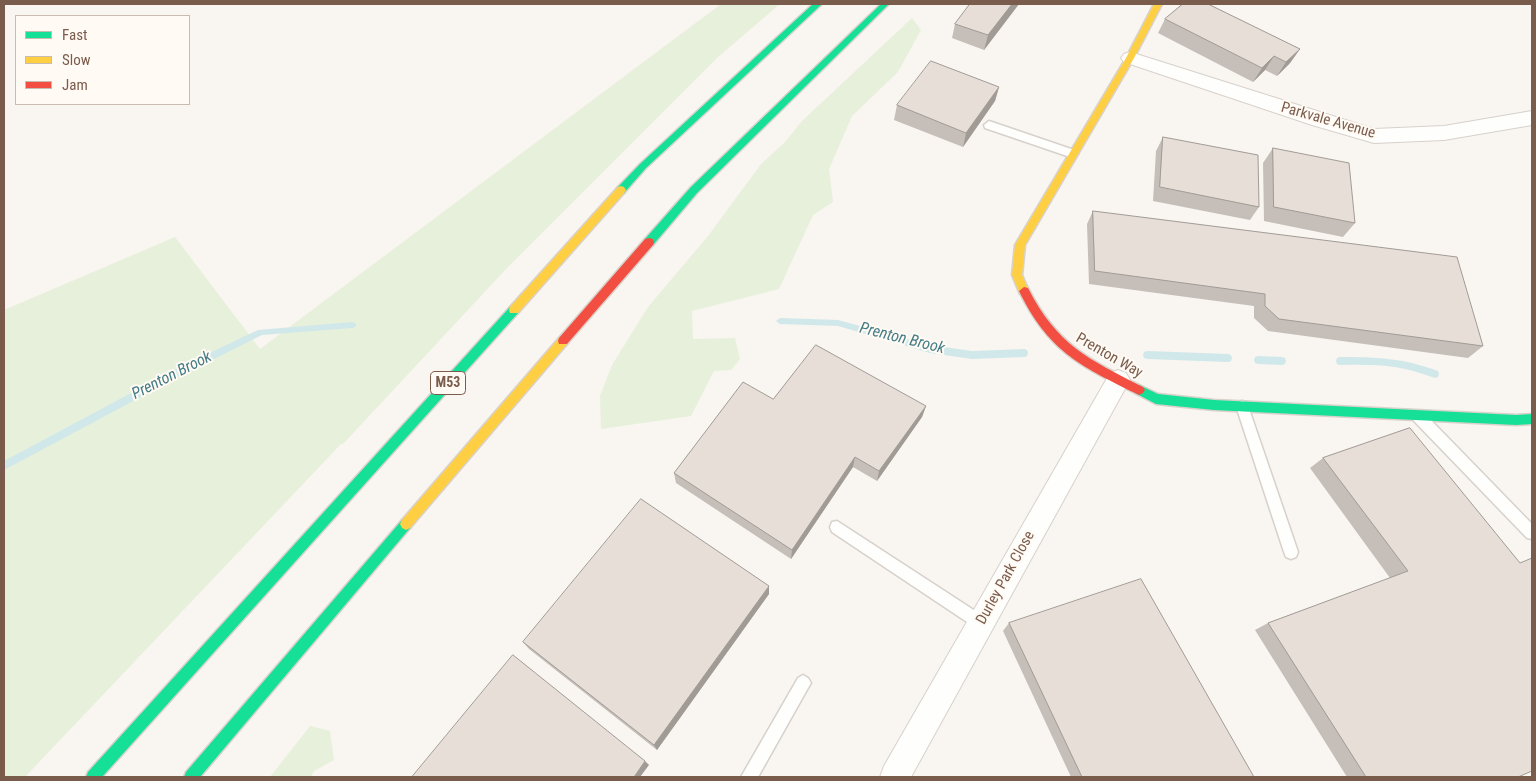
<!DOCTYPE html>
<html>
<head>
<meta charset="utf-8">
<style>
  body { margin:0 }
  #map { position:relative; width:1536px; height:781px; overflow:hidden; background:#f9f5f0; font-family:"Roboto Condensed",sans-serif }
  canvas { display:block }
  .frame { position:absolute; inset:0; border:5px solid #7a5c4d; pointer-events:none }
  .legend { position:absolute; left:15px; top:15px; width:175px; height:90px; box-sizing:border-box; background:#fffaf3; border:1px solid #cabbb1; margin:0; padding:6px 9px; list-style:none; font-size:15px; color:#7a5c4d }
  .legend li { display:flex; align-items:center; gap:10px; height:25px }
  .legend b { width:25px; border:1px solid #cabbb1 }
</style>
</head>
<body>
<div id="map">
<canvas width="1536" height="781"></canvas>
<div class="frame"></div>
<ul class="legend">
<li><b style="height:6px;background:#16e098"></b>Fast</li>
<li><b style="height:6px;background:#ffcf43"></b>Slow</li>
<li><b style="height:6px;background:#f24e42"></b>Jam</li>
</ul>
</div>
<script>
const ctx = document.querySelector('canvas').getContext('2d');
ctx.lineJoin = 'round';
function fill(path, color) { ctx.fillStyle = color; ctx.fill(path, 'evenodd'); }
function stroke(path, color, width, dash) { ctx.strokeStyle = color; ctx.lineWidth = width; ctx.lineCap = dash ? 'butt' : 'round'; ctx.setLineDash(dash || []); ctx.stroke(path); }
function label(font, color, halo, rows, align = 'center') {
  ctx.font = font + ' "Roboto Condensed",sans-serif'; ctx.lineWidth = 4; ctx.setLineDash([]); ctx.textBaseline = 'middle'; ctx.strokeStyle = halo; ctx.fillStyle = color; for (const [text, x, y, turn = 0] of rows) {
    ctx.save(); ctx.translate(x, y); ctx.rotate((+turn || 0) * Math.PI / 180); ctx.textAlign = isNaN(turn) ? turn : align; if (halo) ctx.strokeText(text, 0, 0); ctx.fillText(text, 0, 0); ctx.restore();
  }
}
const green = new Path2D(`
  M721,4H780L718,57L507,268L343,444H341L25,777H4V310L175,237L260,349Z
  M912,18L921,30L898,72L852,116L829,169L833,202L813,215L779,289L692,311L693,339L735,338L740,359L731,370L714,371L691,416L601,429L600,396L612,365L648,307L708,236L761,164L785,142L802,121Z
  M310,726L330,731L334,760L314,771L311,777H270Z`);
const stream = new Path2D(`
  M780,318L838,320L930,345L972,351L1024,349L1027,350L1028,353L1027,356L1024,357L972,359L930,353L838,326L780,324L776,321Z
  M352,322L355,323L356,325L355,327L352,328L262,335L182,375L4,470V461L176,369L258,330Z
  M1147,351L1228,354L1231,355L1232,358L1231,361L1228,362L1147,359L1144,358L1143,355L1144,352Z
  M1258,356L1282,357L1285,358L1286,361L1285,364L1282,365L1258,364L1255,363L1254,360L1255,357Z
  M1340,357C1377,357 1403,358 1438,371L1439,374L1438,377L1435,378C1401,365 1376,364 1340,365L1337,364L1336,361L1337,358Z`);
const lane = new Path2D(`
  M989,121L1077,151L1078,154L1073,158L985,128L984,125Z
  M1242,401L1246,402L1248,406L1298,552L1296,557L1291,559L1286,557L1284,552L1236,406L1238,402Z
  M1419,411L1424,413L1532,524V539L1527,538L1414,421L1413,417L1414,413Z
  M837,521L986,618L988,623L986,628L981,630L976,628L832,532L830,527L832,522Z
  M803,675L808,678L811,683L808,688L758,777H741L798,678Z`);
const street = new Path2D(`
  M1130,52L1374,129L1444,126L1532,111V125L1444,140L1374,143L1312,125L1124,62L1121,58L1124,54Z
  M1118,370L1126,373L1130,380L1126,387L911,777H880L884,766L1110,373Z`);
const fast = new Path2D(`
  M813,4H822L646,168L624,193H618L616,190L618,187L640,164Z
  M881,4H889L697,193L653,245H645L644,242L645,239L691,187Z
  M514,306L518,307L519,310L518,313L102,777H86L88,772L510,307Z
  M1139,385L1158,394L1214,400L1516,415L1532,414V424L1516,425L1214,410L1156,404L1135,393L1133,390L1135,387Z
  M406,518L410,520L412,524L410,528L200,777H184L186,772L402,520Z`);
const slow = new Path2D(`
  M1154,4H1162L1134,58L1025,245L1022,275L1029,291L1028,294H1020L1012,275L1015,245L1126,58Z
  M621,186L624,187L626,190L624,193L518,313H510L509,310L510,307L618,187Z
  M563,337L567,338L568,341L567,344L410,528L406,530L402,528L400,524L402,520L559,338Z`);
const jam = new Path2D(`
  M649,238L653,239L654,242L653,245L567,344H559L558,341L559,338L645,239Z
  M1024,287L1028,288C1057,345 1088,359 1143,387L1145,390L1143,393L1139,395L1135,393C1078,365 1048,350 1019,291Z`);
const wall = new Path2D(`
  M970,4H1019L984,50L952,38L955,24Z
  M1178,4H1208L1300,49L1290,63L1277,76L1265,70L1253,82L1158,33L1165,19L1181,5Z
  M999,87L995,101L963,147L894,120L897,105Z
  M1163,137L1259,207L1250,220L1153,201L1156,151Z
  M1273,148L1355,223L1343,237L1264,221L1263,163Z
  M1093,211L1483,346L1468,358L1268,331L1254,318V306L1089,284L1087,224Z
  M773,399L926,406L922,417L877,481L853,467L791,559L676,483L674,473Z
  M1410,428L1518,777H1347L1255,630L1268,623L1390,578L1310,468L1323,458Z
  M769,594L657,750L529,649L523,642Z
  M1009,623L1254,777H1071L1003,631Z`);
const shadedWall = new Path2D(`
  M1012,4H1019L984,50L988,35Z
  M1300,49L1290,63L1277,76L1286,62Z
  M1274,56L1265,70L1253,82L1262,68Z
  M999,87L995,101L963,147L966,133Z
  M926,406L922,417L877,481L879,471Z
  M855,457L853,467L791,559L792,550Z
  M769,586V594L657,750L654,745Z
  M645,761L649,765L640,777H634Z`);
const building = new Path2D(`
  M970,4H1012L988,35L955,24Z
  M1183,4H1208L1300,49L1286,62L1274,56L1262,68L1165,19Z
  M931,61L999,87L966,133L897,105Z
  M1163,137L1258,155L1259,207L1160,187Z
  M1273,148L1349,163L1355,223L1274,207Z
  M1093,211L1457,257L1483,346L1279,319L1265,306V294L1095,271Z
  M816,345L926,406L879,471L855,457L792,550L674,473L743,382L773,399Z
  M1410,428L1520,563L1532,558V771L1518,777H1366L1268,623L1408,571L1323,458Z
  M641,499L769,586L654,745L523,642Z
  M1141,579L1254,777H1082L1009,623Z
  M513,655L645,761L634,777H412Z`);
const shields = [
  [448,383,35]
];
const shieldNames = [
  ["M53",448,383]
];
const streetNames = [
  ["Parkvale Avenue",1328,121,16],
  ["Prenton Way",1109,356,30],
  ["Durley Park Close",1006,578,-61]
];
const waterNames = [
  ["Prenton Brook",902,339,14],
  ["Prenton Brook",172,376,-27]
];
fill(green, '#e7f0db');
fill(stream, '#d0e8ea');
stroke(lane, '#d7d1cb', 3);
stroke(street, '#d7d1cb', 2);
stroke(fast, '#d9d2cb', 3);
stroke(slow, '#d9d2cb', 3);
stroke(jam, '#d9d2cb', 3);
fill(lane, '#fefefd');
fill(street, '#fefefd');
fill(fast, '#16e098');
fill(slow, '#ffcf43');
fill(jam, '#f24e42');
fill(wall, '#c6bfb9');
fill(shadedWall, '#a19b96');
fill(building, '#e6ded7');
stroke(building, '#a19b96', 1);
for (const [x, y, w] of shields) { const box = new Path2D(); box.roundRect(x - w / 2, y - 11.5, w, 23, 4); ctx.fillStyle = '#fffaf3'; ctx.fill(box); stroke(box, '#7a5c4d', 1); }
label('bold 14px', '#7a5c4d', null, shieldNames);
label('15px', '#7a5c4d', '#fffaf3', streetNames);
label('italic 16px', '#437c86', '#fffaf3', waterNames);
</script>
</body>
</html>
